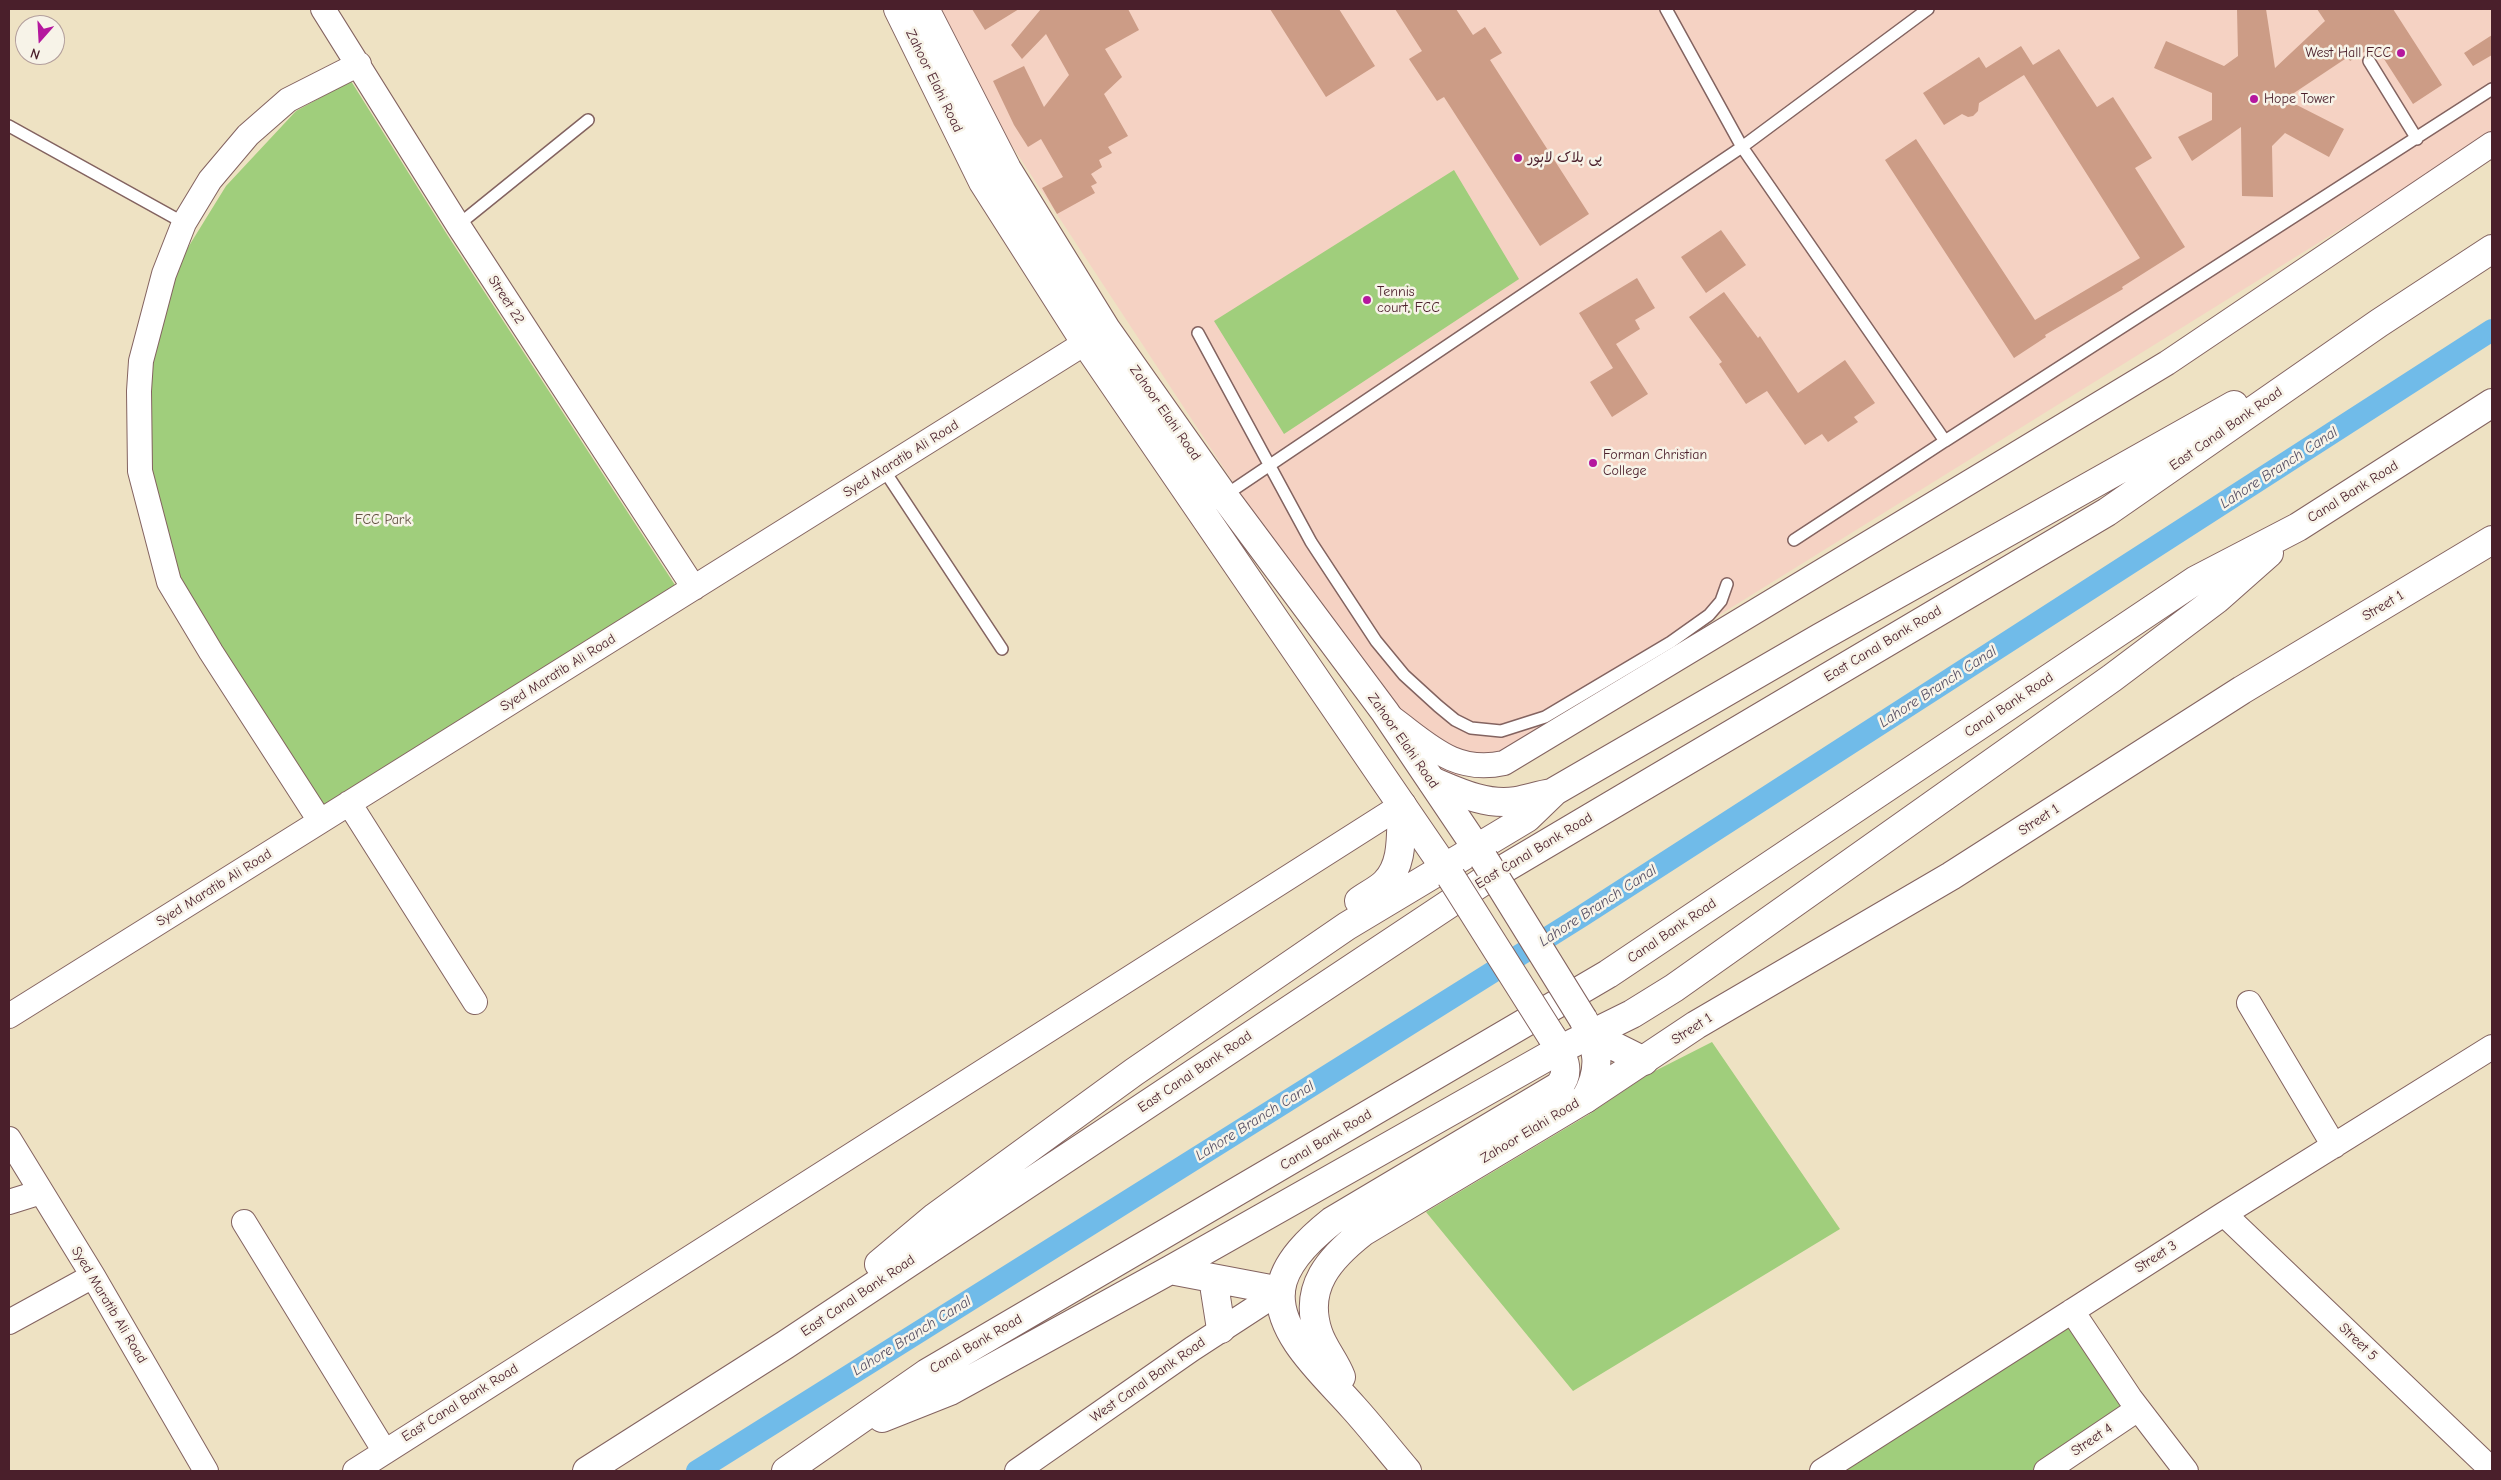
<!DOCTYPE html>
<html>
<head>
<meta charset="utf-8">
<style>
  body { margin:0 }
  #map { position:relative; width:2501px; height:1480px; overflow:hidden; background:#eee2c3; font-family:"Comic Neue",sans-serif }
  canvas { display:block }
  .frame { position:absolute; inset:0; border:10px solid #4a1f2b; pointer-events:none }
  .north { position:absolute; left:15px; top:15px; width:50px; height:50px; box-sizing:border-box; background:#f7f3e8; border:1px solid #b29e9c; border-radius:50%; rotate:199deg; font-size:14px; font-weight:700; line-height:20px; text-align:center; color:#4a1f2b }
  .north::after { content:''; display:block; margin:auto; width:18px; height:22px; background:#b5179e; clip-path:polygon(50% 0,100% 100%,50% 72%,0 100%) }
</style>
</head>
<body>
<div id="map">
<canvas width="2501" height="1480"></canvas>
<div class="frame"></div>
<div class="north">N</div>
</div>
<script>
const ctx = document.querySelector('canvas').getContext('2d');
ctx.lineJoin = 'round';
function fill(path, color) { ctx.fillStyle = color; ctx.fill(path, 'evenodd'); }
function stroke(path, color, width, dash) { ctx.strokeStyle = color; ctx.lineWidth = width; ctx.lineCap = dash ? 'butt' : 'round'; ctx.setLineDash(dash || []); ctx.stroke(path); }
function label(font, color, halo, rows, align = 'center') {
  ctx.font = font + ' "Comic Neue","Playpen Sans Arabic",sans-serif'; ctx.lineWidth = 5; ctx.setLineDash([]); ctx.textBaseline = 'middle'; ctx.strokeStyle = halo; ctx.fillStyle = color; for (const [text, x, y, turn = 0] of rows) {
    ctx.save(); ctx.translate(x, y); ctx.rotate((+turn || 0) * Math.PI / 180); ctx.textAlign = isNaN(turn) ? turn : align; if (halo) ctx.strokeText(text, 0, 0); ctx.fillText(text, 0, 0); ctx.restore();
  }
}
const built = new Path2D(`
  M922,9H2492V135L1436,791Z`);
const green = new Path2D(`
  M351,81L448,236L675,585L323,807L199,620L169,563L148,466L144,391L179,262L226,186L296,111Z
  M1454,170L1519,279L1284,434L1214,321Z
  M1712,1042L1840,1229L1573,1391L1426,1212L1588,1115L1649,1074Z
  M2072,1311L2138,1409L2046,1471H1822Z`);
const canal = new Path2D(`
  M697,1471L1582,916L2492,330`);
const building = new Path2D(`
  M972,9H1019L985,30Z
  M1041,9H1128L1139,30L1105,49L1122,77L1104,94L1128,136L1108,147L1112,153L1099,160L1102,167L1091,174L1097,183L1091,186L1095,193L1057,214L1042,188L1063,177L1041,139L1028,147L1014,125L993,81L1024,66L1044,107L1069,75L1046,34L1022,59L1011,45Z
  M1270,9H1339L1375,66L1326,97Z
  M1395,9H1456L1473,35L1485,27L1502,53L1490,60L1589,214L1540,246L1444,97L1437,101L1409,59L1422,51Z
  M2237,9H2266L2275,68L2325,21L2317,9H2393L2442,85L2413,104L2375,45L2350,61L2348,57L2285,99L2344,129L2329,157L2285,133L2272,146L2273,197L2242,196L2241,127L2192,161L2178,137L2212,120V93L2154,68L2166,41L2224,66L2238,56Z
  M2492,35V55L2473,66L2464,53Z
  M2021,46L2033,65L2059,49L2097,107L2113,97L2152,158L2135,168L2185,247L2122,287L2123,289L2045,335L2046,337L2014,358L1885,160L1916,139L2035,320L2140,258L2024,75L1979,103L1978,111L1973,116L1968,117L1962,114L1944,125L1923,93L1979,57L1986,68Z
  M1721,230L1746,265L1706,293L1681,257Z
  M1637,278L1655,308L1635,320L1640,329L1616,344L1648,394L1612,417L1590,382L1613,368L1579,313Z
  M1724,292L1758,338L1760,336L1798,393L1845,360L1875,403L1854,417L1858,422L1828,442L1822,434L1805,445L1767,391L1746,404L1719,364L1722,362L1689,317Z`);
const service = new Path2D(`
  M1666,9L1742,147L1945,441L2492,89
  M2369,61L2417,139
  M9,126L184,223
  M458,225L588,120
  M1198,333L1311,542L1376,641L1404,675L1438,706L1455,720L1471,728L1501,731L1545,717L1671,642L1709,615L1721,601L1727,584
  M884,470L1002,649
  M1224,496L1742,147L1928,9
  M1794,540L1945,441`);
const minor = new Path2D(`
  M323,9L458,225L694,588
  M1392,718C1429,745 1455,774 1504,763L2167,363L2492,144
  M349,803L475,1002
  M320,821L211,652L169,582L140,471L139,391L141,361L164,274L184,223L210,180L248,135L288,100L359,64
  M2249,1003L2334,1146
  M9,1016L1101,333
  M9,1139L93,1276L206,1471
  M9,1202L41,1192
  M2224,1214L2492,1470
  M244,1222L385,1452
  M2072,1311L2130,1398L2186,1471
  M9,1322L93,1276
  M355,1471L1402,805
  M1017,1471L1192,1349L1281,1291
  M1822,1471L2224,1214L2492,1047
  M2046,1471L2138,1409`);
const tertiary = new Path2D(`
  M1585,1099L1696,1025L1951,876L2242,690L2492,540`);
const secondary = new Path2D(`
  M898,9L983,182L1085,342L1451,877
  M925,9L1007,169L1106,329L1224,496L1385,712L1484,859
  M1592,1035L1644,1061
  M1341,1377C1335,1361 1323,1348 1318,1332C1303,1287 1330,1258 1363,1232L1585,1099C1602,1071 1599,1047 1583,1019
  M1407,1471C1389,1450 1372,1428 1353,1407C1327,1377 1276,1334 1281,1290C1284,1262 1312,1237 1332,1221L1559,1086C1573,1070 1561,1053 1552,1037`);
const trunk = new Path2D(`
  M1432,781C1458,792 1487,806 1516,801C1528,799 1539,795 1551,793
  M1359,901C1367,895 1378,890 1385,883C1405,863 1400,831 1402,805
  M879,1264L935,1217L1134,1072L1347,926L1527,818L1555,791L1821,637L2234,405
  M1170,1270L1281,1291
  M1213,1278L1221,1329
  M882,1418L950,1391L1170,1270L1559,1050L1632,1014L1674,988L2112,678L2217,599L2269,553
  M587,1471L785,1345L1485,880L2107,512L2379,323L2492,249
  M786,1471L927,1373L1608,974L2196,580L2298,527L2492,403`);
const secondaryBridge = new Path2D(`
  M1484,859L1583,1019
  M1451,877L1552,1037`);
const markers = [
  [2401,53,5,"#b5179e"],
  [2254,99,5,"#b5179e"],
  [1518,158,5,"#b5179e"],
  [1367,300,5,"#b5179e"],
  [1593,463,5,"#b5179e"]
];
const poiNames = [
  ["West Hall FCC",2391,53,"right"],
  ["Hope Tower",2264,99],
  ["پی بلاک لاہور",1528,158],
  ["Tennis",1377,292],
  ["court, FCC",1377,308],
  ["Forman Christian",1603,455],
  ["College",1603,471]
];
const streetNames = [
  ["Zahoor Elahi Road",934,81,64],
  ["Street 22",506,300,57],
  ["Zahoor Elahi Road",1165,413,55],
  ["East Canal Bank Road",2226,429,-35],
  ["Syed Maratib Ali Road",901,459,-32],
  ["Canal Bank Road",2353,492,-32],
  ["Street 1",2383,606,-31],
  ["East Canal Bank Road",1883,644,-31],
  ["Syed Maratib Ali Road",558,673,-32],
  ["Canal Bank Road",2009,705,-34],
  ["Zahoor Elahi Road",1403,741,55],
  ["Street 1",2039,820,-33],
  ["East Canal Bank Road",1534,851,-31],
  ["Syed Maratib Ali Road",214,888,-32],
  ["Canal Bank Road",1672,931,-34],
  ["Street 1",1692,1029,-33],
  ["East Canal Bank Road",1195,1072,-34],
  ["Zahoor Elahi Road",1530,1131,-31],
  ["Canal Bank Road",1326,1140,-31],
  ["Street 3",2156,1257,-33],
  ["East Canal Bank Road",858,1296,-34],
  ["Syed Maratib Ali Road",109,1305,59],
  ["Street 5",2358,1342,44],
  ["Canal Bank Road",976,1344,-30],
  ["West Canal Bank Road",1148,1380,-35],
  ["East Canal Bank Road",460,1403,-32],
  ["Street 4",2092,1440,-34]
];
const parkNames = [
  ["FCC Park",383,520]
];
const waterNames = [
  ["Lahore Branch Canal",2279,468,-33],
  ["Lahore Branch Canal",1938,687,-33],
  ["Lahore Branch Canal",1598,906,-33],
  ["Lahore Branch Canal",1255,1121,-32],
  ["Lahore Branch Canal",912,1336,-32]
];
fill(built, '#f5d2c3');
fill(green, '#a0ce7c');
stroke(canal, '#70bbe9', 22);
fill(building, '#cc9c86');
stroke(service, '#836360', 14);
stroke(minor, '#836360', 26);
stroke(tertiary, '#836360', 30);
stroke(secondary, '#836360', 30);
stroke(trunk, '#836360', 30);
stroke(service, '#fff', 11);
stroke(minor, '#fff', 24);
stroke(tertiary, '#fff', 28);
stroke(secondary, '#fff', 28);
stroke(trunk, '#fff', 28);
stroke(secondaryBridge, '#836360', 30, []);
stroke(secondaryBridge, '#fff', 28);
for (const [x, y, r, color] of markers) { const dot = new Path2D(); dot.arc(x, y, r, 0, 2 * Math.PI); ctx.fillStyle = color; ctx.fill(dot); stroke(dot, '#f7f3e8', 2); }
label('14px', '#4a1f2b', '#f7f3e8', poiNames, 'left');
label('14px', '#4a1f2b', '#f7f3e8', streetNames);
label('14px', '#645443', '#f7f3e8', parkNames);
label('italic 15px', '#554e64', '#f7f3e8', waterNames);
</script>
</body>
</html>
